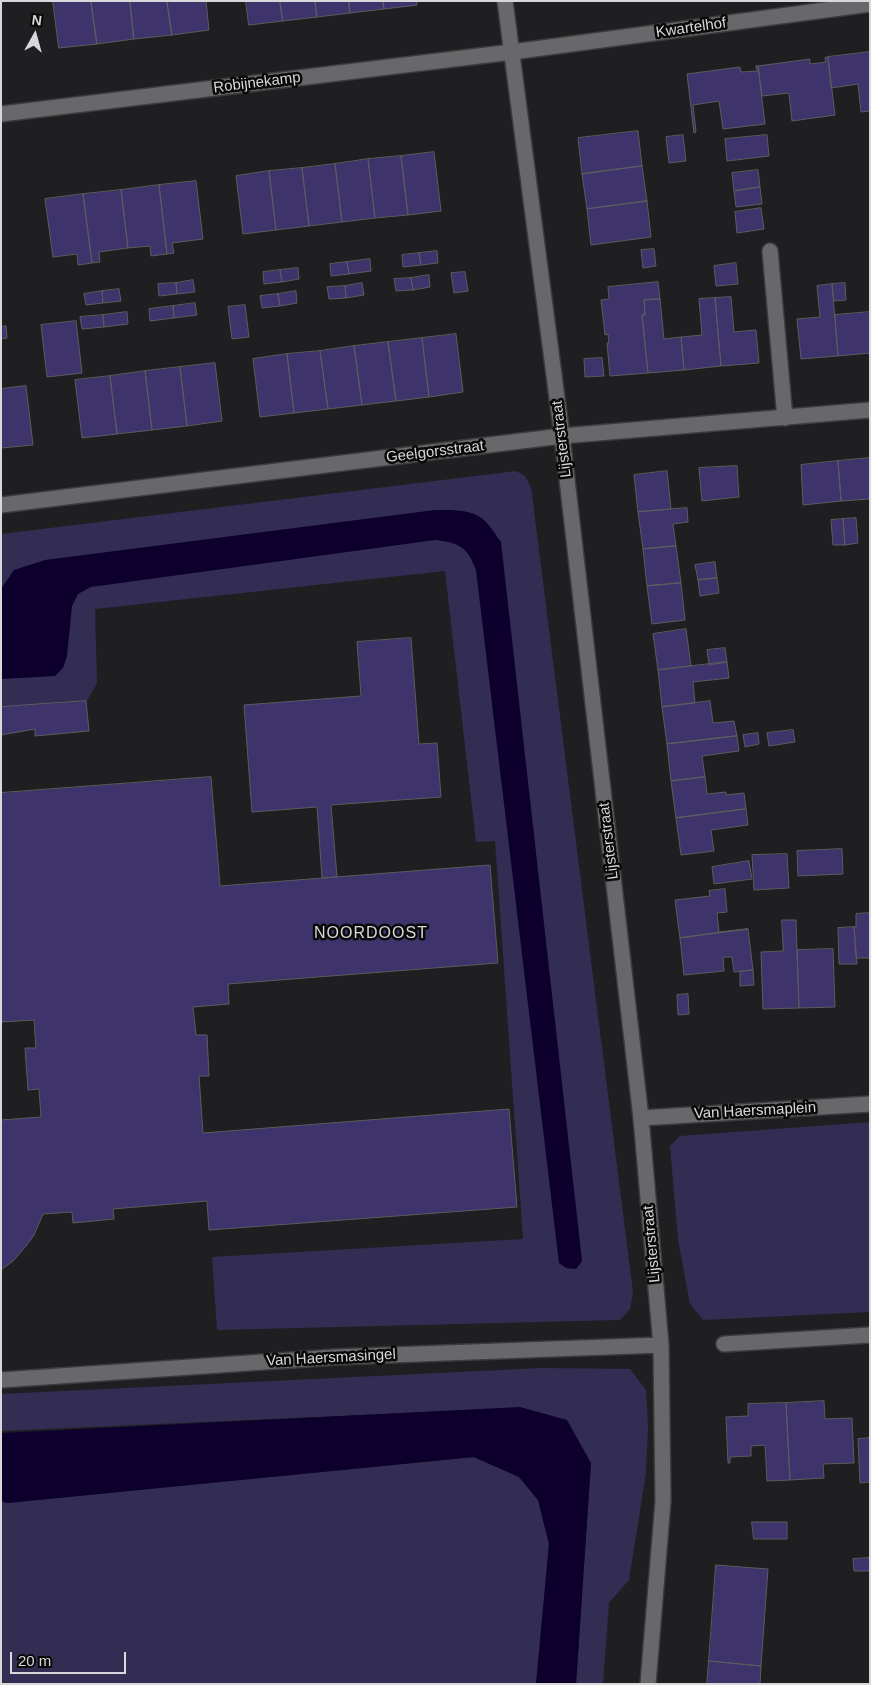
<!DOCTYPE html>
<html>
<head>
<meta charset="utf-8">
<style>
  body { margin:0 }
  #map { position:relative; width:871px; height:1685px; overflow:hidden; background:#1f1f21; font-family:Arial,sans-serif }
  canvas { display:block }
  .frame { position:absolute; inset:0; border:2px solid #d8d7d9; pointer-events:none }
  .north { position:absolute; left:10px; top:10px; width:50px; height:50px; -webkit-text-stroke:4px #09090a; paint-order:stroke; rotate:7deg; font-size:14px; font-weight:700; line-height:20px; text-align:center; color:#d8d7d9 }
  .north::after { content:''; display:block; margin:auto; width:18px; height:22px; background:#d8d7d9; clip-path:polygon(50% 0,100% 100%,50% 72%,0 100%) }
  .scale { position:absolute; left:10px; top:1652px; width:116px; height:22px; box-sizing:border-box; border:2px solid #d8d7d9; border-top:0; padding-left:6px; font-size:15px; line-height:18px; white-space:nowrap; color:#d8d7d9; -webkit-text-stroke:4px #09090a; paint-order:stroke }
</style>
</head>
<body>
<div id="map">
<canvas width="871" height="1685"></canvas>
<div class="frame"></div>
<div class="north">N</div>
<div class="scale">20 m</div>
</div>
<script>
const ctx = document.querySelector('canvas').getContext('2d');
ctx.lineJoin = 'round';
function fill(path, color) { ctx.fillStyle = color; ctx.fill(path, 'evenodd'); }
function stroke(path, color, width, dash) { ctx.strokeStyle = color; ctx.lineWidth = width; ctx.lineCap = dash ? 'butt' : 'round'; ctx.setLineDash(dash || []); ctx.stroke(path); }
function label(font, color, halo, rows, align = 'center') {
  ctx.font = font + ' Arial,sans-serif'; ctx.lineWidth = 5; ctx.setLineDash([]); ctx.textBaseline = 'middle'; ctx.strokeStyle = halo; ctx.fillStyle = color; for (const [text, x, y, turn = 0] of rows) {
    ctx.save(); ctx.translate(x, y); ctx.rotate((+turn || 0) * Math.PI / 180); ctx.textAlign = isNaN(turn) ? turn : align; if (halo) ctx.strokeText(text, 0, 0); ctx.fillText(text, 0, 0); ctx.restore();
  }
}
const green = new Path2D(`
  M516,471L525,476L531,487L633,1292L630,1309L620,1320L217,1330L212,1257L523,1239L495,841L476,842L445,571L95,609L97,683L86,703L1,711V534Z
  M870,1122V1312L703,1320L690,1304L678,1239L670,1146L680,1136Z
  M542,1368L630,1369L646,1390L648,1427L646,1473L629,1580L609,1603L603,1684H576L591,1463L520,1408L1,1431V1394Z
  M474,1457L519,1477L538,1500L549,1544L536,1684H1V1501L7,1503Z`);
const water = new Path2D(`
  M435,510C451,510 472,509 484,520C491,526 496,536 501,542L582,1261L576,1269L566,1268L559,1263L476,570C467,546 459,543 435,540L91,587L78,594L72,606L67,656L63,668L55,676L1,679V589L14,570L45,560Z
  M520,1407L567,1420L591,1463L576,1684H536L549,1544L538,1500L519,1477L474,1457L7,1503L1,1501V1433Z`);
const building = new Path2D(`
  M53,1H91L97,44L59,48Z
  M91,1H130L134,39L97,44Z
  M130,1H167L172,35L134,39Z
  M167,1H206L209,30L172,35Z
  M246,1H280L283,21L249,25Z
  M280,1H315L317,17L283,21Z
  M315,1H349L350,13L317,17Z
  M349,1H383L384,9L350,13Z
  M383,1H417V5L384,9Z
  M870,52V111L861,112L858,84L831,88L828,57Z
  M828,57L835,115L792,121L789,93L762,96L758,66L810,59V64L826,62L825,58Z
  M756,66H758L765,124L723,129L719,101L693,105L696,132L694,133L687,74L740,67L741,72L757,71Z
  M638,131L642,166L582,174L578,138Z
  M683,135L686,161L669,163L666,137Z
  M767,135L769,156L727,161L725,139Z
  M434,152L441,211L408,215L401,156Z
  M401,156L408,215L375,218L368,159Z
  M368,159L375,218L342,222L335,164Z
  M335,164L342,222L309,226L302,168Z
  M642,166L647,201L587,209L582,174Z
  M302,168L309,226L276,230L269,171Z
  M758,170L760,187L734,191L732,173Z
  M269,171L276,230L243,234L236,176Z
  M196,181L203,239L172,243L174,253L167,254L159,185Z
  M159,185L167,254L151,256L150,246L128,248L121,190Z
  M760,187L762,204L736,207L734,191Z
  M121,190L128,248L99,252L100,262L92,263L83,194Z
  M83,194L92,263L78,265L77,254L53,257L45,199Z
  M647,201L651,237L591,245L587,209Z
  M761,208L764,229L737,233L735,212Z
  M654,249L656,266L643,268L641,250Z
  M437,251L438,263L421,265L419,253Z
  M419,253L421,265L403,267L402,255Z
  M370,259L371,271L349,274L347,262Z
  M347,262L349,274L331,276L330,264Z
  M736,263L738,284L716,286L714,266Z
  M298,268L299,279L282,282L280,270Z
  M280,270L282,282L264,284L263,272Z
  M465,272L468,291L454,293L451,273Z
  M429,275L430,287L413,290L411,278Z
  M411,278L413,290L396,291L394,279Z
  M193,280L195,292L177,294L176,283Z
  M658,282L660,299L644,300L645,315H642L648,373L610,376L607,343H609L608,334L605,335L601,300L609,299L608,287Z
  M176,283L177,294L159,296L158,284Z
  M362,283L364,295L346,298L345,286Z
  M845,283L846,300L834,301L832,284Z
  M832,284L838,356L801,359L797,319L820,317L817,286Z
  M345,286L346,298L329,299L327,287Z
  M119,289L121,301L103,303L102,291Z
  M102,291L103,303L86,305L84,294Z
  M296,291L297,303L280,306L278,294Z
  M278,294L280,306L262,308L260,296Z
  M731,297L734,332L756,330L759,363L721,366L715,298Z
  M715,298L721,366L684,370L681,337L702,335L699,299Z
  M660,299L664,339L681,337L684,370L648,373L642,315H645L644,300Z
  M195,303L197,315L174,318L173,306Z
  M245,305L249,337L232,339L228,307Z
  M173,306L174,318L150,321L149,309Z
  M127,312L128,324L104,327L103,315Z
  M870,312V353L838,356L835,315Z
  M103,315L104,327L82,329L80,317Z
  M76,321L82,373L47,377L41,325Z
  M6,326L7,338L1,339V327Z
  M456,334L463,392L429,397L422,338Z
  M422,338L429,397L396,401L388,342Z
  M388,342L396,401L362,405L354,346Z
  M354,346L362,405L328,409L320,351Z
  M320,351L328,409L294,413L287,354Z
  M287,354L294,413L260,417L253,359Z
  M602,358L604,376L585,377L584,359Z
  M215,363L222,421L187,426L180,367Z
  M180,367L187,426L152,430L145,371Z
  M145,371L152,430L117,434L110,376Z
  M110,376L117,434L82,438L75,380Z
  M26,386L33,445L1,448V389Z
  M870,458V499L841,501L838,461Z
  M838,461L841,501L803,505L801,465Z
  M737,466L739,497L702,501L699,468Z
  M667,471L671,509L638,512L634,475Z
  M687,508L688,522L673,524L676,546L643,549L638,512Z
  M856,518L858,543L845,545L843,519Z
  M843,519L845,545H833L831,520Z
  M676,546L681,583L647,586L643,549Z
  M715,562L717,578L698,580L695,565Z
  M717,578L719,593L700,596L698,580Z
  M681,583L685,620L652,624L647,586Z
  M686,629L691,666L658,670L653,634Z
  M411,638L419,744L437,743L441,797L331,805L337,877L322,878L317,807L252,812L244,705L361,696L357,642Z
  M725,648L727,662L709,665L707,650Z
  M727,662L729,678L693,682L695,703L662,707L658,670Z
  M86,701L89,731L35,736V729L1,735V707Z
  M710,701L713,723L734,721L737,736L667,744L662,707Z
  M793,730L795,742L769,746L767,733Z
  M758,733L759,744L745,747L743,735Z
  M737,736L739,751L702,756L705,777L671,781L667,744Z
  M211,777L220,886L490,865L498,963L228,984L229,1004L193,1007L196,1035H207L209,1076H199L203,1133L509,1109L517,1207L209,1230L207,1201L113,1209L114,1219L73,1223L72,1212L43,1214L34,1235L26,1246L13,1261L1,1270V1120L41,1117L39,1089L28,1090L25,1048H36L34,1020L1,1022V793Z
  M705,777L707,794L726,792V795L744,793L746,809L676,818L671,781Z
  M746,809L748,825L711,830L714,851L681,855L676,818Z
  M842,849L843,874L798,876L797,851Z
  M787,854L789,888L754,890L752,855Z
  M749,861L752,879L714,884L712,867Z
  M725,889L727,912L717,913L719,932L748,929L680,938L675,900L710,896L709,891Z
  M870,913V958H856L854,927H856V914Z
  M782,920H796L799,1008L763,1009L761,952L783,951Z
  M854,927L857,964H839L838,928Z
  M748,929L753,970L734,972L732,957H723L724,971L684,975L680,938Z
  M833,949L835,1007L799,1008L797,950Z
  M753,970L754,985L740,986V972Z
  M688,994L689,1014L678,1015L677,995Z
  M824,1401L825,1419L852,1418L854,1463L823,1464L824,1478L790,1480L786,1403Z
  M786,1403L790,1480L767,1481L765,1445L751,1446V1456L730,1457V1463H728L726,1417L748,1416V1404Z
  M870,1438V1482L860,1483L858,1439Z
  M752,1522H787V1539H754Z
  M870,1558V1571H854L853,1559Z
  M716,1565L768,1569L761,1666L709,1661Z
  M709,1661L761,1666L760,1684H707Z`);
const minor = new Path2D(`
  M505,1L562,436L641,1118L661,1345L663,1501L648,1684
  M1,114L512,52L870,4
  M770,251L785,418
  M1,505L562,436L870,410
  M641,1118L870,1104
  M724,1344L870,1335
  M1,1380L336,1357L661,1345`);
const streetNames = [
  ["Kwartelhof",691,28,-8],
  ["Robijnekamp",257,83,-7],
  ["Lijsterstraat",562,439,-97],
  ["Geelgorsstraat",435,452,-7],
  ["Lijsterstraat",609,841,-97],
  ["Van Haersmaplein",755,1111,-3],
  ["Lijsterstraat",652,1244,-95],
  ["Van Haersmasingel",331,1358,-3]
];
const neighbourhoodNames = [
  ["NOORDOOST",371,934]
];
fill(green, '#332c53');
fill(water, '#0d002d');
fill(building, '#3e336a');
stroke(building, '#5c5c5f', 1);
stroke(minor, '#3b3a3c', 18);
stroke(minor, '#68686b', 15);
label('15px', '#d8d7d9', '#09090a', streetNames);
ctx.letterSpacing = '1px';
label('16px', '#d8d7d9', '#09090a', neighbourhoodNames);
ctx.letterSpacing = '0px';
</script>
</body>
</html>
